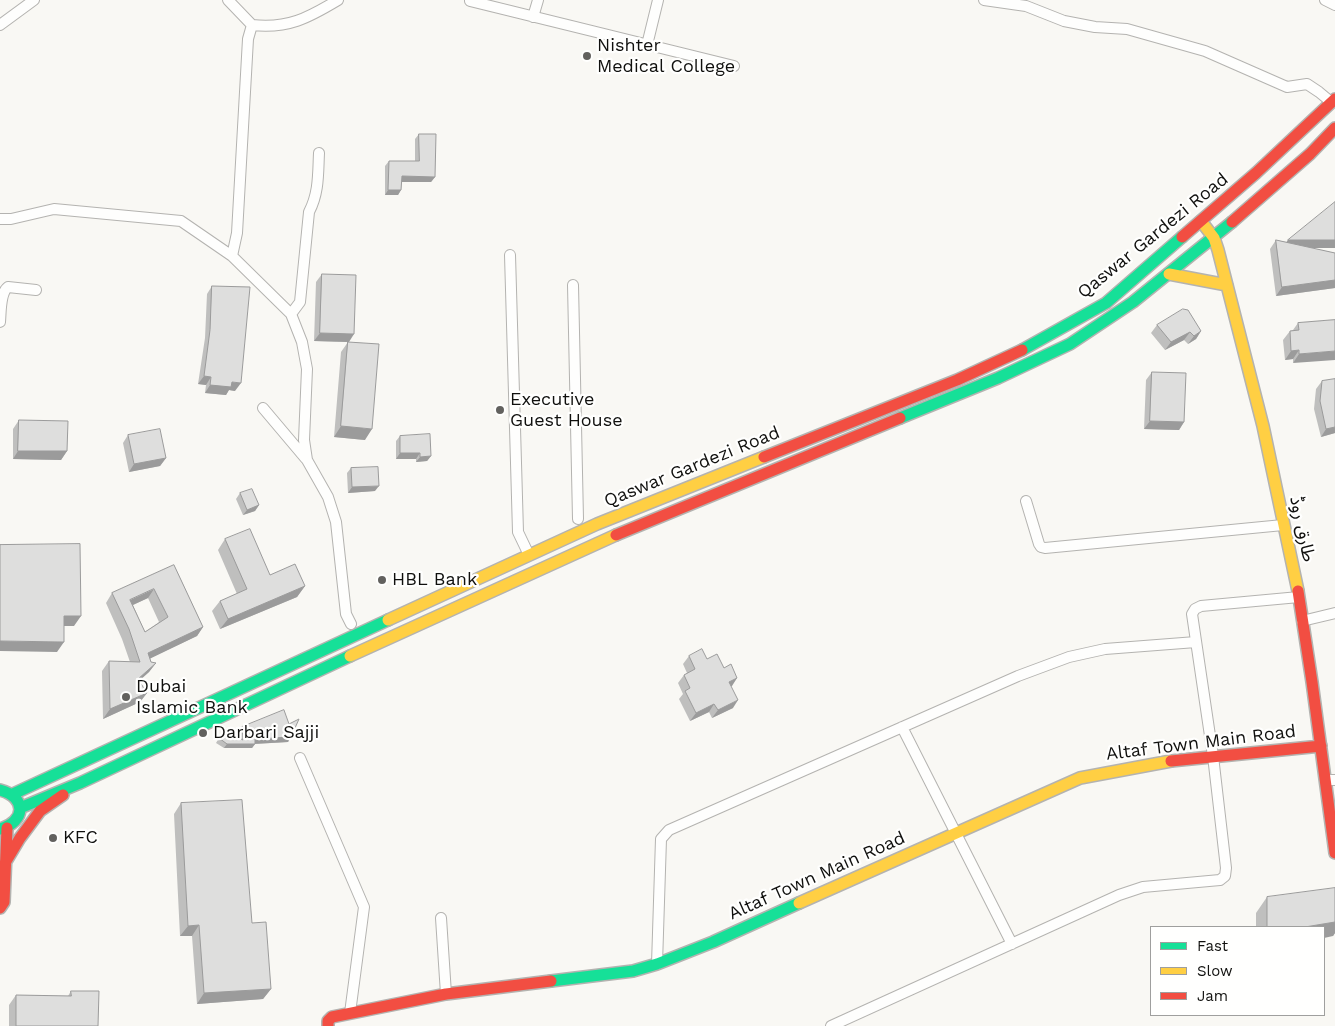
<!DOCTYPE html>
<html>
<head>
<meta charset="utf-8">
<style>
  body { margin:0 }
  #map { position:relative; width:1335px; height:1026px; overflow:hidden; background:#f9f8f4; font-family:"Work Sans",sans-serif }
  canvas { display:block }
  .legend { position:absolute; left:1150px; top:926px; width:175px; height:90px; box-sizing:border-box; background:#fffffe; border:1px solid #9f9f9e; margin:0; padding:6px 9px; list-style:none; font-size:15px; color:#10100e }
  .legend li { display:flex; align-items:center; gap:10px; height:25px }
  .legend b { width:25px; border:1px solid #9f9f9e }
</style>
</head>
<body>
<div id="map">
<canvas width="1335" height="1026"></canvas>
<ul class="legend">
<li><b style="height:6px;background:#16e098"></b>Fast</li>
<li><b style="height:6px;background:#ffcf43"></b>Slow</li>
<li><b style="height:6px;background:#f24e42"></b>Jam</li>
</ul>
</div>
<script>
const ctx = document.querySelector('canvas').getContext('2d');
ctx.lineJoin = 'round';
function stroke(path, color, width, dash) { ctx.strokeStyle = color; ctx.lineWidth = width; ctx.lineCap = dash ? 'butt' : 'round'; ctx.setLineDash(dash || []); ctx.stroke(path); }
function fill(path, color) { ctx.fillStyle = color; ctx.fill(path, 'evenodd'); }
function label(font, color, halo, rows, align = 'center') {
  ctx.font = font + ' "Work Sans","Noto Sans Arabic",sans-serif'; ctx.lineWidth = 4.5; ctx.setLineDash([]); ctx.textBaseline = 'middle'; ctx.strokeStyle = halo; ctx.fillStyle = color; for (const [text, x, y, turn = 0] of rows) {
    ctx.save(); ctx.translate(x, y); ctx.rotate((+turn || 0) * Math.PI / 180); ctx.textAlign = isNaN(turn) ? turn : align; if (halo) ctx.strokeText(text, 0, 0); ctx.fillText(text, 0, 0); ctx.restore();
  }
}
const street = new Path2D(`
  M228,0L252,25C288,29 308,18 338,0
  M984,0L1026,6L1064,21L1095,27L1127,29L1205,51L1287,87L1307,84L1319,92L1331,102
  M1325,0L1335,5
  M470,1L734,66
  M533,17L538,0
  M0,25L34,0
  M647,45L658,0
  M0,219H11L54,209L181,221L232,256L291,314L302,342L307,369L304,440L307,460L328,497L336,522L346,614L351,624
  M510,255L518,532L529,555
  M232,256L237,233L248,39L252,25
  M573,285L578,519
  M291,314L300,302L309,212C319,193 318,174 319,153
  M0,322C1,311 0,293 8,287L36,290
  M263,408L306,459
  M1026,501L1039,544L1041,547L1045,548L1283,525
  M1302,621L1335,613
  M902,727L1012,944
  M300,758L364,907L350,1013
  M1325,780H1335
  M441,918L446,994
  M657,964L661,839L669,830L1018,676L1069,657L1105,649L1196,642
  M831,1026L1119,895L1143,887L1220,880L1225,876L1226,868L1213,756L1192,614L1195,609L1201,606L1299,597`);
const fast = new Path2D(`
  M1022,350L1106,303L1182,237
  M900,418L998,378L1070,344L1133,302L1232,222
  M0,790C27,797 26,822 0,829
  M13,794L388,620
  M20,808L80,783L350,656
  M551,981L633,971L657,964L713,942L799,903`);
const slow = new Path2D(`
  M1201,221L1214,238L1218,250L1263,426L1298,591
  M1169,274L1227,285
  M388,620L597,524L764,457
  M350,656L616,535
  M799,903L1080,778L1171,761`);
const jam = new Path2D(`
  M1232,222L1310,154L1335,128
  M1182,237L1256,173L1335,99
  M764,457L957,380L1022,350
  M616,535L900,418
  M1298,591L1312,682L1335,853
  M1171,761L1321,746
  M5,863L20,838L40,811L63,795
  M0,908L4,902L7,828
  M328,1026V1021L332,1017L446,994L551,981`);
const wall = new Path2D(`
  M419,134L435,177L431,182H402L401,190L398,195H385V166L389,161H415V139Z
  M1276,240L1286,242L1335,248H1311L1335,253V288L1276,296L1270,249Z
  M322,274L349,342L365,440L334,437L341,352L348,342L314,341L316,282Z
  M212,286L235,391L229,390L226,395L205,393L206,385L198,384L205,338L207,294Z
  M1335,320L1293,363V359L1285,360L1283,340L1290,331L1293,330L1298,323Z
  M1157,325L1201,331L1196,339L1188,344L1184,340L1165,350L1151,333Z
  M1152,372L1184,422L1179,430L1144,429L1146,380Z
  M1335,379V433L1321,437L1314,409L1316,389L1322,381Z
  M19,420L67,451L61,460L13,459V429Z
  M128,435L166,458L160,466L129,472L123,443Z
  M400,436L431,456L427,461L416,462V459H396V441Z
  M351,468L375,491L348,493L347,473Z
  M240,493L259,505L255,511L243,515L236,499Z
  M225,539L270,575L305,586L297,597L220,629L212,611L220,601L237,594L218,550Z
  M174,565L203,627L197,636L150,658L151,662L156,663L149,672L139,681L147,693L140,702L103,719L102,671L109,661L130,662L122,639L106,603L112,593ZM148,598L159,622L145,632L133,605Z
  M689,656L707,659L724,668L737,678L731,686L733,708L712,718L709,712L690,721L679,699L683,694L678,683L684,675L687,673L683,664Z
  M242,727L291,737L288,742L255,744L252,748H224L216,743L219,738H240L239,732Z
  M181,803L252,923L271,989L263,999L197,1004L192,936H180L174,814Z
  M1267,897L1335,922V933L1333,936L1324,927H1256V913Z
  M71,991L98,1026H9V1005L16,995L68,996Z`);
const shadedWall = new Path2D(`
  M402,176L435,177L431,182H398Z
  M388,190H401L398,195H385Z
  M1288,240H1335V248H1282Z
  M1335,280V288L1276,296L1282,287Z
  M1201,331L1196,339L1188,344L1194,336Z
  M1190,332L1184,340L1165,350L1171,342Z
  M320,333L354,334L349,342L314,341Z
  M1299,350L1293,359L1285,360L1291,351Z
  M1335,351V360L1293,363L1299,354Z
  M204,376L211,377L206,385L198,384Z
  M232,382L241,383L235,391L229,390L226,395L205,393L210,385Z
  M1150,421L1184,422L1179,430L1144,429Z
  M341,426L372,429L365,440L334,437Z
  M1335,427V433L1321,437L1326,429Z
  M18,451H67L61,460L13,459Z
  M400,453H420L416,459H396Z
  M431,456L427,461L416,462L420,457Z
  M166,458L160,466L129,472L134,464Z
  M379,486L375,491L348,493L352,487Z
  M259,505L255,511L243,515L247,510Z
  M305,586L297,597L220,629L228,619Z
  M154,589L148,598L124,609L130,600Z
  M64,616H81L74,626H57Z
  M203,627L197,636L141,663L148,653Z
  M0,641L64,642L57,652L0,651Z
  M156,663L149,672L131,688L138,679Z
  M737,678L732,686L723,690L729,682Z
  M147,693L140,702L103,719L110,709Z
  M738,700L733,708L712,718L718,710Z
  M714,704L709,712L690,721L696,713Z
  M291,737L288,742L252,744L255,739Z
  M227,744H255L252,748H224Z
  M1335,922V933L1333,936L1324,938V927H1305Z
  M199,925L192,936H180L188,926Z
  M271,989L263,999L197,1004L204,993Z`);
const building = new Path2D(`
  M419,134H436L435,177L402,176L401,190H388L389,161H419Z
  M1335,202V240H1288Z
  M1276,240L1335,253V280L1282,287Z
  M322,274L356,275L354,334L320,333Z
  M212,286L250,287L241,383L232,382L231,387L210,385L211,377L204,376L210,330Z
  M1183,309L1188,310L1201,331L1194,336L1190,332L1171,342L1157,325Z
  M1335,320V351L1299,354V350L1291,351L1290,331L1299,330L1298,323Z
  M348,342L379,344L372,429L341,426Z
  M1152,372L1186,373L1184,422L1150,421Z
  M1335,379V427L1326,429L1320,401L1322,381Z
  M19,420L68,421L67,451H18Z
  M160,429L166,458L134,464L128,435Z
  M430,434L431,456L420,457V453H400V436Z
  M378,467L379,486L352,487L351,468Z
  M252,489L259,505L247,510L240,493Z
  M250,529L270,575L295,564L305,586L228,619L220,601L247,589L225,539Z
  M80,544L81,616H64V642L0,641V545Z
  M174,565L203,627L148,653L151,662L156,663L138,679L147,693L110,709L109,661L140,662L129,629L112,593ZM154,589L168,617L145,632L130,600Z
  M702,649L707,659L717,654L724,668L731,664L737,678L729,682L738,700L718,710L714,704L696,713L685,691L690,688L684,675L695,669L689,656Z
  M284,710L289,724L299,719L291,737L255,739V744H227L219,738L228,733L243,740L242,727Z
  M242,800L252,923L266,922L271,989L204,993L199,925L188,926L181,803Z
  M1335,888V922L1305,927H1267V897Z
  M71,991H99L98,1026H16V995L71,996Z`);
const markers = [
  [587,56,5,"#62615e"],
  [500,410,5,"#62615e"],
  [382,580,5,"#62615e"],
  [126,697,5,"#62615e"],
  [203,733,5,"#62615e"],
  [53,838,5,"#62615e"]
];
const poiNames = [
  ["Nishter",597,46],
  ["Medical College",597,67],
  ["Executive",510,400],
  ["Guest House",510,421],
  ["HBL Bank",392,580],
  ["Dubai",136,687],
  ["Islamic Bank",136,708],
  ["Darbari Sajji",213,733],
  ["KFC",63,838]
];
const streetNames = [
  ["Qaswar Gardezi Road",1153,236,-39],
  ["Qaswar Gardezi Road",692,467,-22],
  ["طارق روڈ",1302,529,78],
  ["Altaf Town Main Road",1201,743,-7],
  ["Altaf Town Main Road",817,876,-24]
];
stroke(street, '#b4b3b0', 12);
stroke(fast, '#b4b3b0', 14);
stroke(slow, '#b4b3b0', 14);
stroke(jam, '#b4b3b0', 14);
stroke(street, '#fefefd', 10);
stroke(fast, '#16e098', 11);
stroke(slow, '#ffcf43', 11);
stroke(jam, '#f24e42', 11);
fill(wall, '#bfbfbe');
fill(shadedWall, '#9b9b9b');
fill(building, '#dededd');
stroke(building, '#9b9b9b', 1);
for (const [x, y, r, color] of markers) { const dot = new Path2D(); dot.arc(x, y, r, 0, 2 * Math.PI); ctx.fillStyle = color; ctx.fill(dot); stroke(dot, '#fffffe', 2); }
label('18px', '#10100e', '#fffffe', poiNames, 'left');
label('18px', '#10100e', '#fffffe', streetNames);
</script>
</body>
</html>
